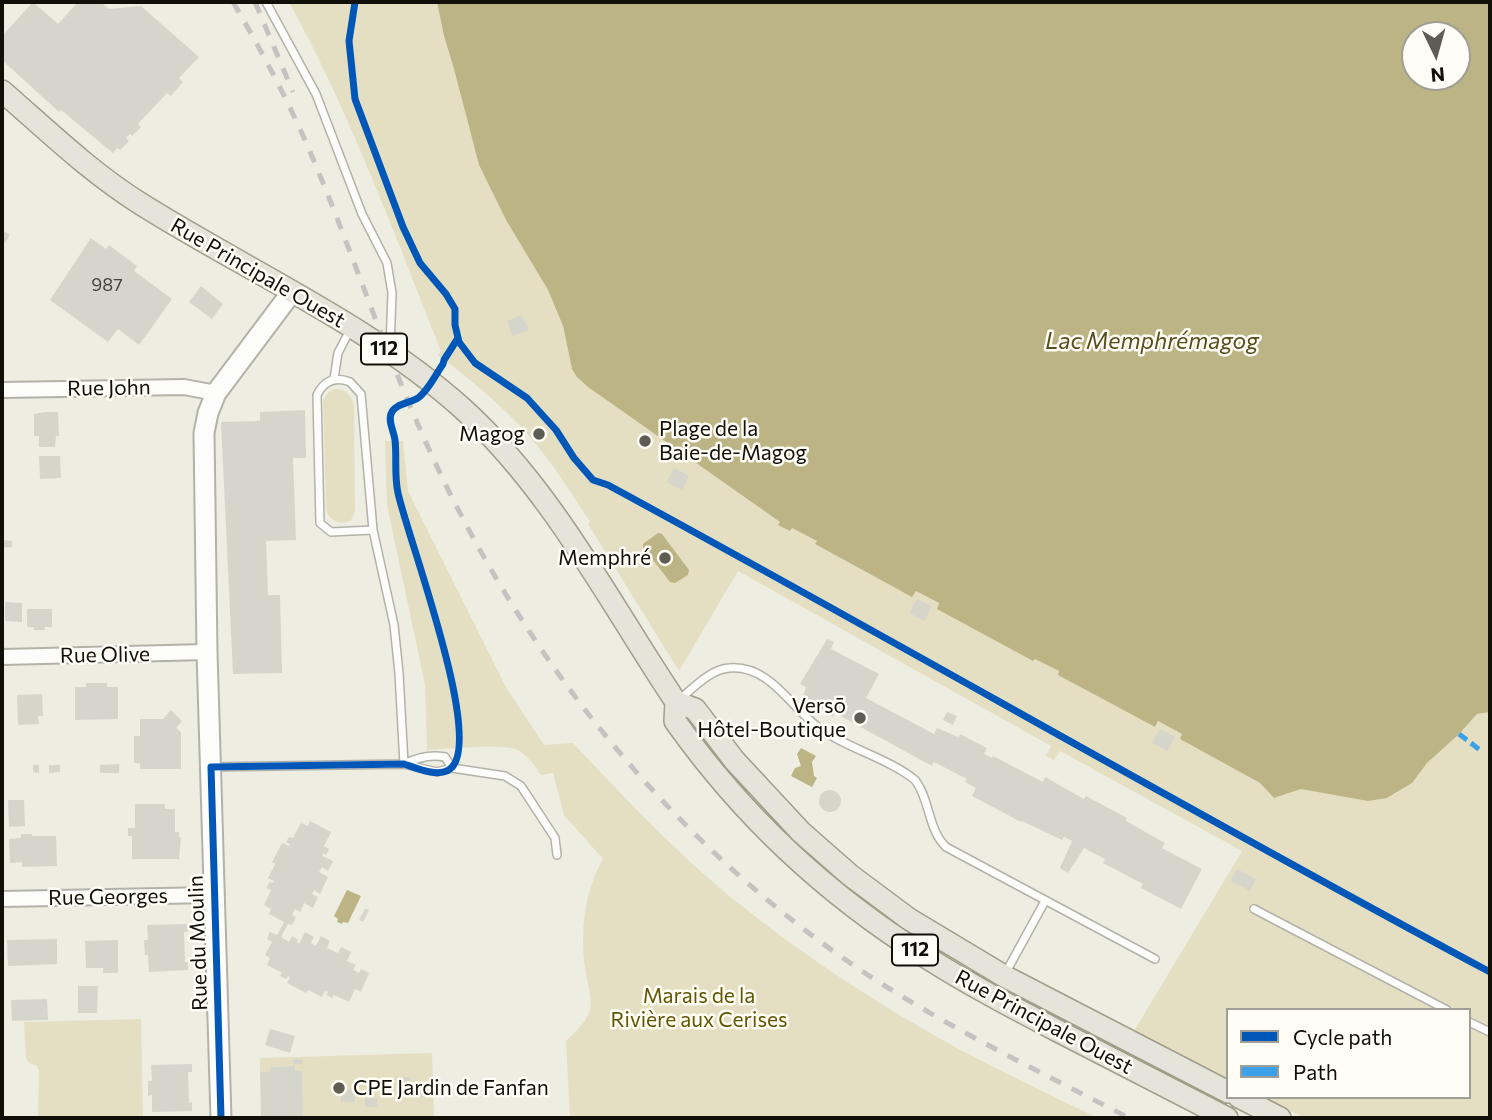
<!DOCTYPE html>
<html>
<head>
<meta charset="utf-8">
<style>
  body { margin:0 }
  #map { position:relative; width:1492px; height:1120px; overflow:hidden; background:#eeede2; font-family:Commissioner,sans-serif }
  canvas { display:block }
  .frame { position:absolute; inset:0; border:4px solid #100f08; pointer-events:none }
  .legend { position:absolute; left:1226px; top:1008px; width:245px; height:91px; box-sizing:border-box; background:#fffdf5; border:2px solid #9f9e96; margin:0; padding:9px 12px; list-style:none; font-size:21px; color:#100f08 }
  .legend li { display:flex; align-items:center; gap:14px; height:35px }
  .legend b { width:35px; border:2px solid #9f9e96 }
  .north { position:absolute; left:1401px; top:21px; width:70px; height:70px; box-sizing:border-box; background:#fffdf5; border:2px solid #9f9e96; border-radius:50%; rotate:175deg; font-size:19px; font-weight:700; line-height:28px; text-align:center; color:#100f08 }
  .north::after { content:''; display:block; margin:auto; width:24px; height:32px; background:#5e5d54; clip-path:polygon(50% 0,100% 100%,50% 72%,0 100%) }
</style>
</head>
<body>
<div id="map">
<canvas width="1492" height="1120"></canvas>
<div class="frame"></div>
<ul class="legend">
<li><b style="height:9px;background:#0057b8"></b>Cycle path</li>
<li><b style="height:9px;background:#3da1e9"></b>Path</li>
</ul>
<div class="north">N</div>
</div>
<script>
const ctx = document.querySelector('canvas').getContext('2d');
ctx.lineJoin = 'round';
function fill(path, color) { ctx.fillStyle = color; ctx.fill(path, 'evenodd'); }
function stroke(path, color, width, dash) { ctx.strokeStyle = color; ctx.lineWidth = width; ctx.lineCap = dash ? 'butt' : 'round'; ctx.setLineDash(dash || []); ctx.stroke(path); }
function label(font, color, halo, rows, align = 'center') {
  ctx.font = font + ' Commissioner,sans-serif'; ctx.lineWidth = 5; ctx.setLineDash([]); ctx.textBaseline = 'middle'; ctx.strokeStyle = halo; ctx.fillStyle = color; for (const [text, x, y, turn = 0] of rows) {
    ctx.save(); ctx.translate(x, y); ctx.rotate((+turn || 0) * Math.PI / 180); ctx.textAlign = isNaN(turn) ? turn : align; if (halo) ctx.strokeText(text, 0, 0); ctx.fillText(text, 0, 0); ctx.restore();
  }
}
const green = new Path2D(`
  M289,2H437L444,36L454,69L479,165L506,220L548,290L563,326L572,369L588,387L780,522L779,525L790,531L792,528L817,541L816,544L912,596L916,591L940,603L948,615L1033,661L1035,658L1060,672L1059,675L1155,727L1158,721L1182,734L1180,739L1260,783L1274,798L1301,789L1376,800L1397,793L1477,714L1490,712V1118H1304L1263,1097H1469V1010H1228V1079L1134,1031L1242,851L1060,751L1054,760L1046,756L1051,746L738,571L679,671L588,524L590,522C571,493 553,464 531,438C504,407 471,380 438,355L441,351C394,233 350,113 289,2Z
  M335,389C347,389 352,395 354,407L355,512L351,520C340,526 330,521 326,510L323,400L329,392Z
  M385,441H403L408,491L507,689L544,745L573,743C627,800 681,858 742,906C808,959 881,1006 955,1047C1002,1072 1050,1095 1098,1118H570L566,1041C575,1032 586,1023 590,1010C593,996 586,981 585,967C580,931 585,890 603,859L564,815L553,773L541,775C535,766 528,756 518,750C505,743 445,749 427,750L425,685L387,505Z
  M141,1019L143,1118H38L39,1071L37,1066L29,1063L26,1058L24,1022Z
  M432,1053L434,1118H303L302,1071H295V1066L271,1067V1071L260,1072V1058Z`);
const water = new Path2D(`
  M437,2H1490V712L1477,714L1459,734L1427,763L1412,783L1387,798L1368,801L1301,789L1274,798L1260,783L1180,739L1182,734L1158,721L1155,727L1058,675L1059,671L1035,659L1033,661L948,615L937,609L939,603L916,591L912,597L815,544L817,541L792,528L790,531L778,525L780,522L588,387L577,377L572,369L563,326L548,290L506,220L479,165L454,69L444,36ZM1415,35H1457V77H1415Z
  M658,533L662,534L689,570L688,575L675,583L670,582L643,547V544Z
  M801,748L816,756L812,762L814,776L817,778L812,787L791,776L795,768L801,766L797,754Z
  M347,890L361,896L348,923L343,922L342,924L337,922L338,919L334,916Z`);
const building = new Path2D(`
  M33,2L58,24L78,2H101L109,9L141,6L199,57L179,78L183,82L171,96L167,93L138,124L141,127L132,136L130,134L126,138L129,141L120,150L117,148L113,153L61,110L59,112L2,60V36Z
  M2,230L10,235L2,247Z
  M91,238L106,249L109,245L137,266L134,271L172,299L139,345L118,329L108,342L50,300Z
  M201,286L223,304L212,319L189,302Z
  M522,315L529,330L513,336L507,321Z
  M305,410L306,458H293L296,540L266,541L268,595H280L282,673L233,674L221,422L260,421V412Z
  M45,412H58L59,436H56L55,447H39V436H34V414Z
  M39,456H60L61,478L40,479Z
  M674,468L689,476L682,490L667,482Z
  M4,540L12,541V547H4Z
  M917,599L932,606L925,621L909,613Z
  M5,602L22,603V622L5,621Z
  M27,609H52V627H45V630H34V627H27Z
  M827,639L834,642L831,649L879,674L866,698L934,734L937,728L958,737L960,734L987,748L984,754L992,758L993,756L1043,782L1045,777L1084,799L1086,796L1127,818L1126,821L1165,843L1162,848L1202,869L1181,909L1141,888L1143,884L1103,863L1105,859L1084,848L1068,873L1060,868L1072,841L1064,837L1062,840L1022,821L1021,822L972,796L976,788L965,782L967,779L934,762L932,766L835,713L833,717L802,700L806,687L800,684Z
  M86,683H107V687H118V719L75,720V687H86Z
  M42,694L43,716H38L39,724L18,725L17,695Z
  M171,710L182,721L176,728L181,732V769H140V763H134V736H140V719H163Z
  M947,712L957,716L953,725L943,720Z
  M1160,729L1175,737L1167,751L1152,743Z
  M119,764V773H100V765Z
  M33,765H39V773L33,772Z
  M49,765H60V772L49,773Z
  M819 801a11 11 0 1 1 22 0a11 11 0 1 1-22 0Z
  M8,800H24L25,826L9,827Z
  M135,804H165V809H175V832H179V837H181L179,859H132V836H128V828H135Z
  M310,821L331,832L324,846L329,849L326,855L323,853L322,856L333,861L328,871L322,867L319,872L328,877L320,894L314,890L312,894L318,897L313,908L304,903L300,912L295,909L292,915L296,917L292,925L288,924L281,937L289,942L292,936L298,940L297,942L299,944L305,932L314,937L311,943L316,946L321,936L330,941L327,948L338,953L341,947L351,952L347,961L356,965L353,970L359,973L361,969L369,973L361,992L355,989L349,1002L334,995L332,998L326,995L328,992L325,991L322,997L308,990L306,993L287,983L290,977L288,976L286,979L280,976L282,973L267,965L270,958L265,955L272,942L267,939L270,932L277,935L284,922L269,914L271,909L264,905L271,890L266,888L270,882L273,883L274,881L268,878L275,864L272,862L282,843L289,846L290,844L286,842L289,837L293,838L301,823L308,826Z
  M21,834H32V836H56L57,866L22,867V862L10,863L9,839L21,838Z
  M1237,869L1256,879L1250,891L1231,881Z
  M365,909L369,910L363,922L359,920Z
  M188,924V932H184L185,962H188V970L149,972L148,955H145L144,940H148L147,925Z
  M57,939V964L8,966L7,940Z
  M118,940V973H103V968H86L85,941Z
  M78,986H98L97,1013H78Z
  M47,999L48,1020L12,1021L11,1000Z
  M270,1029L295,1036L290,1053L265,1045Z
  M293,1059H302V1064H293Z
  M192,1064V1072H188L189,1103L192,1102V1111L152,1112V1095L148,1096V1081H152L151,1065Z
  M295,1066V1071H302L303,1118H261L260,1072L271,1071V1067Z
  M396,1077H410L411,1089L396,1090Z
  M420,1082H430L431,1097H421Z
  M341,1089H355V1102H341Z
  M365,1098H377V1107H365Z`);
const lane = new Path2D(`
  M266,2L316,94L362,214L387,263L392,293L390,348
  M334,379L338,353L351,328
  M373,530L331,532L320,523L317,395C324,381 335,376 350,382L361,394L373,530L394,625L399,673L404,764
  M680,699C693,688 711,669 729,668C772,664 793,713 825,732C851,749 891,760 915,780C930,799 928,830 946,847L1155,959
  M404,764C416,758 431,754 445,757L452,768
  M211,767L404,764L437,772L452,768L505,776L521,786L555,838L557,855
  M1254,909L1447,1010
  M1005,974L1045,901
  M1469,1022L1490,1032`);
const street = new Path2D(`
  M2,390L184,387L216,393
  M2,657L207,652
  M2,899L214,895`);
const secondary = new Path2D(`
  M221,1118L207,652L204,433L208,413L216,393L291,293`);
const primary = new Path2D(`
  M2,91C47,130 90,172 141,204C246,270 370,325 462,408C552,489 609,602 676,702L695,709L735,761L801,832L850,875L909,919L1004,976L1228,1092
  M676,702L675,721C743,817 827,895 926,957C968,984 1012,1007 1056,1030C1113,1059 1170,1089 1227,1118
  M1239,1097L1280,1118`);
const rail = new Path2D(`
  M233,2C263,53 291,106 314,161C355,259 388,361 433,458C527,661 670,840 856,967C942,1025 1037,1070 1129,1118
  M255,2L293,92`);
const quiet = new Path2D(`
  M1459,734L1480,750`);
const cycleway = new Path2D(`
  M355,2L349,41L355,99L403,227L420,263L446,294L455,309V325L459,342L475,363L527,398L556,430L574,458L593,480L608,485C903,645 1194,814 1490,972
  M221,1118L211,767L404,764C416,768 438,778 450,769C486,742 407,536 398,493C394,475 397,458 395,440C394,432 388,421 391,414C394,404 410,403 418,398C428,391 436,374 443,364L444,360L458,338`);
const markers = [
  [539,434,7,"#5e5d54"],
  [645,441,7,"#5e5d54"],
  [665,558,7,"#5e5d54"],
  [860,718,7,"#5e5d54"],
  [339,1088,7,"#5e5d54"]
];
const numberNames = [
  ["987",107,285]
];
const shields = [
  [384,349,46],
  [915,950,46]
];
const shieldNames = [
  ["112",384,349],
  ["112",915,950]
];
const streetNames = [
  ["Rue Principale Ouest",258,273,30],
  ["Rue John",109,388,-1],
  ["Rue Olive",105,655,-1],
  ["Rue Georges",108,897,-1],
  ["Rue du Moulin",198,943,-92],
  ["Rue Principale Ouest",1044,1022,28]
];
const poiNames = [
  ["Plage de la",659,429,"left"],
  ["Baie-de-Magog",659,453,"left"],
  ["Magog",525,434],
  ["Memphré",651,558],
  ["Versō",846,706],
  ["Hôtel-Boutique",846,730],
  ["CPE Jardin de Fanfan",353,1088,"left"]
];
const parkNames = [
  ["Marais de la",699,996],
  ["Rivière aux Cerises",699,1020]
];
const waterNames = [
  ["Lac Memphrémagog",1152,341]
];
fill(green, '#e4dfc2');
fill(water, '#bcb484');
fill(building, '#d6d5cc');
stroke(lane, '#b3b2a9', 10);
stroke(street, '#b3b2a9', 18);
stroke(secondary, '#b3b2a9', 23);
stroke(primary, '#a09d89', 24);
stroke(lane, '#fcfcfb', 7);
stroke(street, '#fcfcfb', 14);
stroke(secondary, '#fcfcfb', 19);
stroke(primary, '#e6e4da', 21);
stroke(rail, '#c4c3c1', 5, [12, 12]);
stroke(quiet, '#3da1e9', 5, [10, 5]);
stroke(cycleway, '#0057b8', 7);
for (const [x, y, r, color] of markers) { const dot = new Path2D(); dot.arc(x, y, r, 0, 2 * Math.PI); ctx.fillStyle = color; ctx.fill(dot); stroke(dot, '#fffdf5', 2.5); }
label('18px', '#42423a', null, numberNames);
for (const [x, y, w] of shields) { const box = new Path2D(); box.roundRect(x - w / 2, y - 15.5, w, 31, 5); ctx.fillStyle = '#fffdf5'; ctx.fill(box); stroke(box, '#100f08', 2); }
label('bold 19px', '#100f08', null, shieldNames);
label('21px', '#100f08', '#fffdf5', streetNames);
label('21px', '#100f08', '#fffdf5', poiNames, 'right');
label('21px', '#625602', '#fffdf5', parkNames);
label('italic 23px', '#574f1d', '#fffdf5', waterNames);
</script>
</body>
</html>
